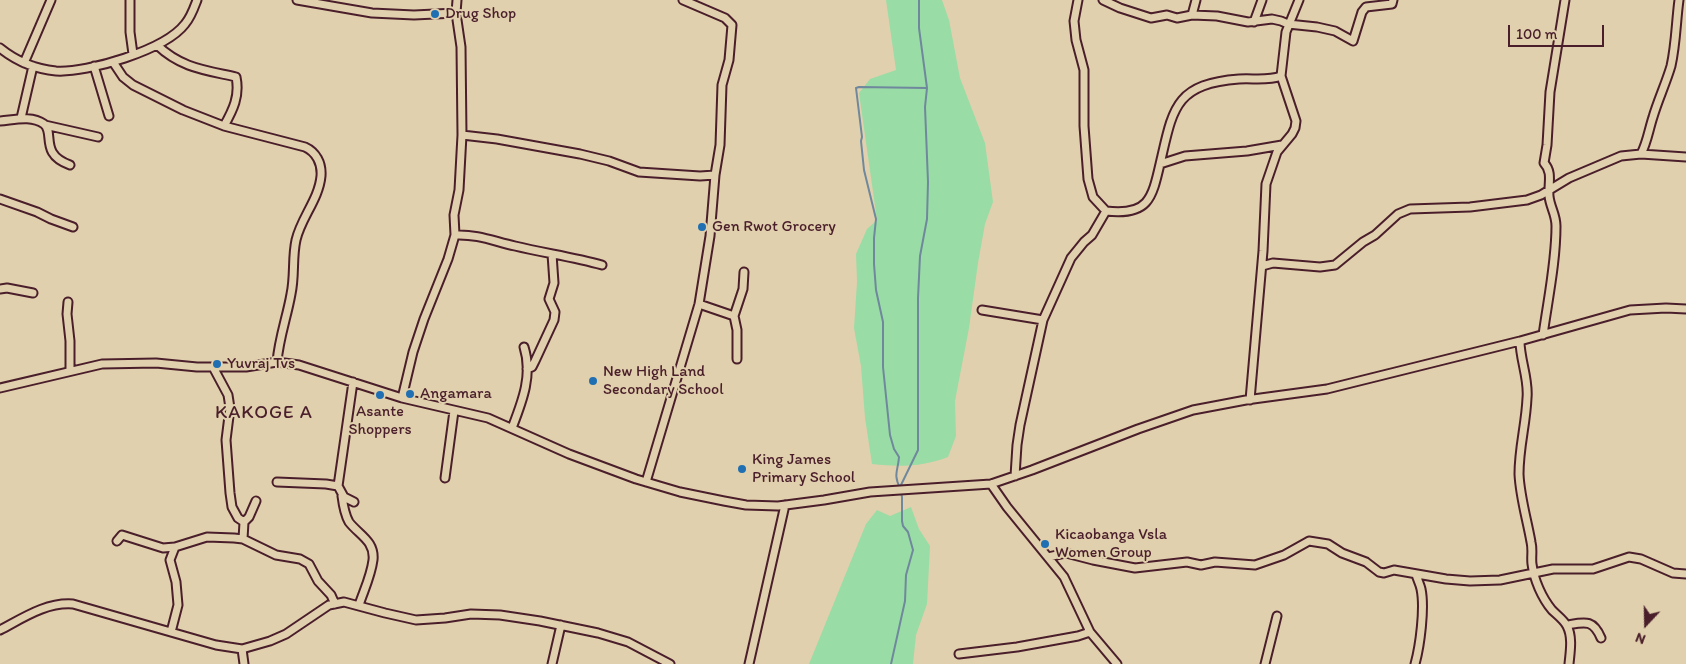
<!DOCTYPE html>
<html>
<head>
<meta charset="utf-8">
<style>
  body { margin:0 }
  #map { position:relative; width:1686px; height:664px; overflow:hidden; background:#e1d0ad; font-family:Itim,sans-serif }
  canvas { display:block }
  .north { position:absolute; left:1621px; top:599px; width:50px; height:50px; -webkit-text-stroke:4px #e1d0ad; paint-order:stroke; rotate:201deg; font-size:14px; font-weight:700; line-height:20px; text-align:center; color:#4a1f2b }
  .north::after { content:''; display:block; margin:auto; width:18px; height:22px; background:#4a1f2b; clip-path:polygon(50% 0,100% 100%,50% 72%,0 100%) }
  .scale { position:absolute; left:1508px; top:25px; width:96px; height:22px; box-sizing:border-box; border:2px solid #4a1f2b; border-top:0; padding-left:6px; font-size:15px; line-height:18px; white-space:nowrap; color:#4a1f2b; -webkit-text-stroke:4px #e1d0ad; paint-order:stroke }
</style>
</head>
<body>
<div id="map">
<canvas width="1686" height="664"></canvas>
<div class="north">N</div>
<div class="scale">100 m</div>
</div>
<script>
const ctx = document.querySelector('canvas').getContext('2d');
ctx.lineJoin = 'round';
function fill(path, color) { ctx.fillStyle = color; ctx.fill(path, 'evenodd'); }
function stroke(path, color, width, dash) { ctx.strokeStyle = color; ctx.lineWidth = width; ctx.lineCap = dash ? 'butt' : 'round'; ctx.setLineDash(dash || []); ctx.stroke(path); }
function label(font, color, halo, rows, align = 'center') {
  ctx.font = font + ' Itim,sans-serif'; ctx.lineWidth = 4; ctx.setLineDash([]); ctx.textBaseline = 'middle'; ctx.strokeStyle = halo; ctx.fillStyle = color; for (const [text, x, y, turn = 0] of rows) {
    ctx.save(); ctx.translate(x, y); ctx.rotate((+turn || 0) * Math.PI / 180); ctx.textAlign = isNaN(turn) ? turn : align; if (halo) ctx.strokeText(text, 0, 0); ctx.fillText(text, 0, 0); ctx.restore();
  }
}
const green = new Path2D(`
  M886,0H942L949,20L960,78L985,143L993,202L985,224L978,263L969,328L955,401L956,436L948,457C923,467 898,467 872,464L865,418L861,366L854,328L857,282L856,254L867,229L877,220L859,93L870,79L896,70Z
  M911,507L919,529L930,546L927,604L916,635L913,664H809L866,524L877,510L890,516Z`);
const stream = new Path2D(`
  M900,487L918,450V298L920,256L927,219L928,182L925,107L927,88
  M900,488C893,474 898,471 899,457L894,449L890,435L883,367V322L876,290L874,264V238L876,219L864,170L861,141L862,137L856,88L859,87L927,88L919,28V0
  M891,664L905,601L906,575L913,550L908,532L903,526L902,521V497L901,493`);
const minor = new Path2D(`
  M130,0V32L133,54
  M297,0L372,13L414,15L456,13L457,0
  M1103,0L1120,8L1151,18L1167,15L1177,18L1192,15L1217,16L1248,22L1272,19L1281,21L1288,24L1317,27L1335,31L1353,41L1362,12L1366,7L1392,4L1393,0
  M1192,15L1196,0
  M1254,22L1262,0
  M157,45C181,68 205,70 236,77C240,96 233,110 224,126
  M0,48C16,61 35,69 56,71C88,73 165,50 185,24C191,17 194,8 197,0
  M113,62L123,77L133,85L183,110L224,126L305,147C316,152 322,163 321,176C319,199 301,218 296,240C292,258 295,276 291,294C287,317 279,338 277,362
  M24,63L51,0
  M94,66L109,116
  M21,118L33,66
  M0,121C14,120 31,115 44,124C55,133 39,154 70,165
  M45,125L98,137
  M462,135L497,139L580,154L609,161L639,172L700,176L715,175
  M1641,154C1647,143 1649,129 1653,117C1658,100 1666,83 1671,66C1676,44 1676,22 1679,0
  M1160,164C1173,109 1174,84 1239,79C1253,78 1268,81 1281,76
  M0,199L37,212L51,219L73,227
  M1106,211C1148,216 1152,199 1160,164L1185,156L1247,151L1282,145
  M455,235C478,234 493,241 515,246C544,253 573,257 602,265
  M1262,266L1273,263L1320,267L1335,265L1363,242L1375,235L1398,214L1410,209L1470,207L1527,200L1541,195L1569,178L1621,156L1641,154L1686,157
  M0,289L7,288L33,293
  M68,302L67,314L70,341V370
  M699,304L734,316L737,330V359
  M982,310L1043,320
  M734,316L743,289L744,272
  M1543,335C1548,299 1556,262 1556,226C1556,214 1550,207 1549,196C1548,184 1553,172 1544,163L1547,145L1550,92L1565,0
  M1520,341C1520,360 1529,379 1527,398C1526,424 1519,447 1519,474C1520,497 1527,519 1531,542C1533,550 1531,557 1532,564C1534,580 1542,598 1552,610C1557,615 1564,620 1567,626C1573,637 1570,653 1569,664
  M213,367L228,395L230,408L226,440L230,493L232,507L238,518L244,522
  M527,369L532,367L535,361L554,320L555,312L549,299L554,283L552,254
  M353,382L338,486L344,497L354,502
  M0,388L102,364L156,363L197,367H246L277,362L299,365L402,398L488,418L569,454L636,479L680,492L724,501L746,505L778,506L824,500L870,492L991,484L1032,470L1138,429L1193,410L1246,400L1327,389L1520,341L1630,310L1666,308L1686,309
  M402,398L413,352L424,319L448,259L455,235L454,215L459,190L462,135L461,47L456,13
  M1250,400L1263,251L1266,184L1277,152L1292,134L1295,128L1296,121L1281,76L1286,32L1299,0
  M512,428C522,402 533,375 524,347
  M1015,476L1017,445L1020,425L1043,320L1071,258L1084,242L1092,235L1106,211L1093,197L1088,179L1084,126V70L1076,40L1074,21L1078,0
  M445,478L454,411
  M277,482L326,484L338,486
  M646,482L699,304L710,236L715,175L720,145L722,85L729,60L732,25L725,18L683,0
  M991,484L1007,507L1064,577L1090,632L1117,664
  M342,496C343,504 345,515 349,522C359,535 375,541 373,560C371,576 364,590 359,605
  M243,539L244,522L249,517L256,501
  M117,541L122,535L163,548L175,547
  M1048,557L1066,553L1093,560L1135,568L1187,562L1201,565L1215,562L1255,565L1284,555L1309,541L1328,544L1342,553L1366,562L1379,572L1384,573L1394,570L1446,579L1470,581L1500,580L1553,569H1593L1629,557L1641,559L1673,573L1686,574
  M1567,625C1585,622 1593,619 1601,638
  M0,630C23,618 46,602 73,604L216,645L242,649L270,641L286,634L329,605L344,602L385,613L416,620L445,618L471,614L500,615L540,621L598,633L628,642L670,664
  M171,632L178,605L176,582L170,560L175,547L207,537L234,538L243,539L276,555L300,559L309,564L318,581L331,595L335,604
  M242,649L244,664
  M959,654L1017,647L1078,636L1090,632
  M552,664L561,625
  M749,664L785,505
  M1265,664L1277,616
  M1415,664C1420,646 1425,608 1421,589C1420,584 1417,579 1416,574`);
const markers = [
  [435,14,5,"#1f6fb2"],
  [702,227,5,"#1f6fb2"],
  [217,364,5,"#1f6fb2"],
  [593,381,5,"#1f6fb2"],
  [410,394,5,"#1f6fb2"],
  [380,395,5,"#1f6fb2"],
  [742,469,5,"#1f6fb2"],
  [1045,544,5,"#1f6fb2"]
];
const poiNames = [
  ["Drug Shop",445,14],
  ["Gen Rwot Grocery",712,227],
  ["Yuvraj Tvs",227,364],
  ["New High Land",603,372],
  ["Secondary School",603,390],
  ["Angamara",420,394],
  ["Asante",380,412,"center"],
  ["Shoppers",380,430,"center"],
  ["King James",752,460],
  ["Primary School",752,478],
  ["Kicaobanga Vsla",1055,535],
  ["Women Group",1055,553]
];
const quarterNames = [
  ["KAKOGE A",264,413]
];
fill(green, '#9adca5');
stroke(stream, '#6f889d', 2);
stroke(minor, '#4a1f2b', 11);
stroke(minor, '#e1d0ad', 7);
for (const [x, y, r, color] of markers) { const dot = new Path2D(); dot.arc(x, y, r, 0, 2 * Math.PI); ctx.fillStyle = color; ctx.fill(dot); stroke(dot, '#e1d0ad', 2); }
label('16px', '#4a1f2b', '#e1d0ad', poiNames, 'left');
ctx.letterSpacing = '1px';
label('19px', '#4a1f2b', '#e1d0ad', quarterNames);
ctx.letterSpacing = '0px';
</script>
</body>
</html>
